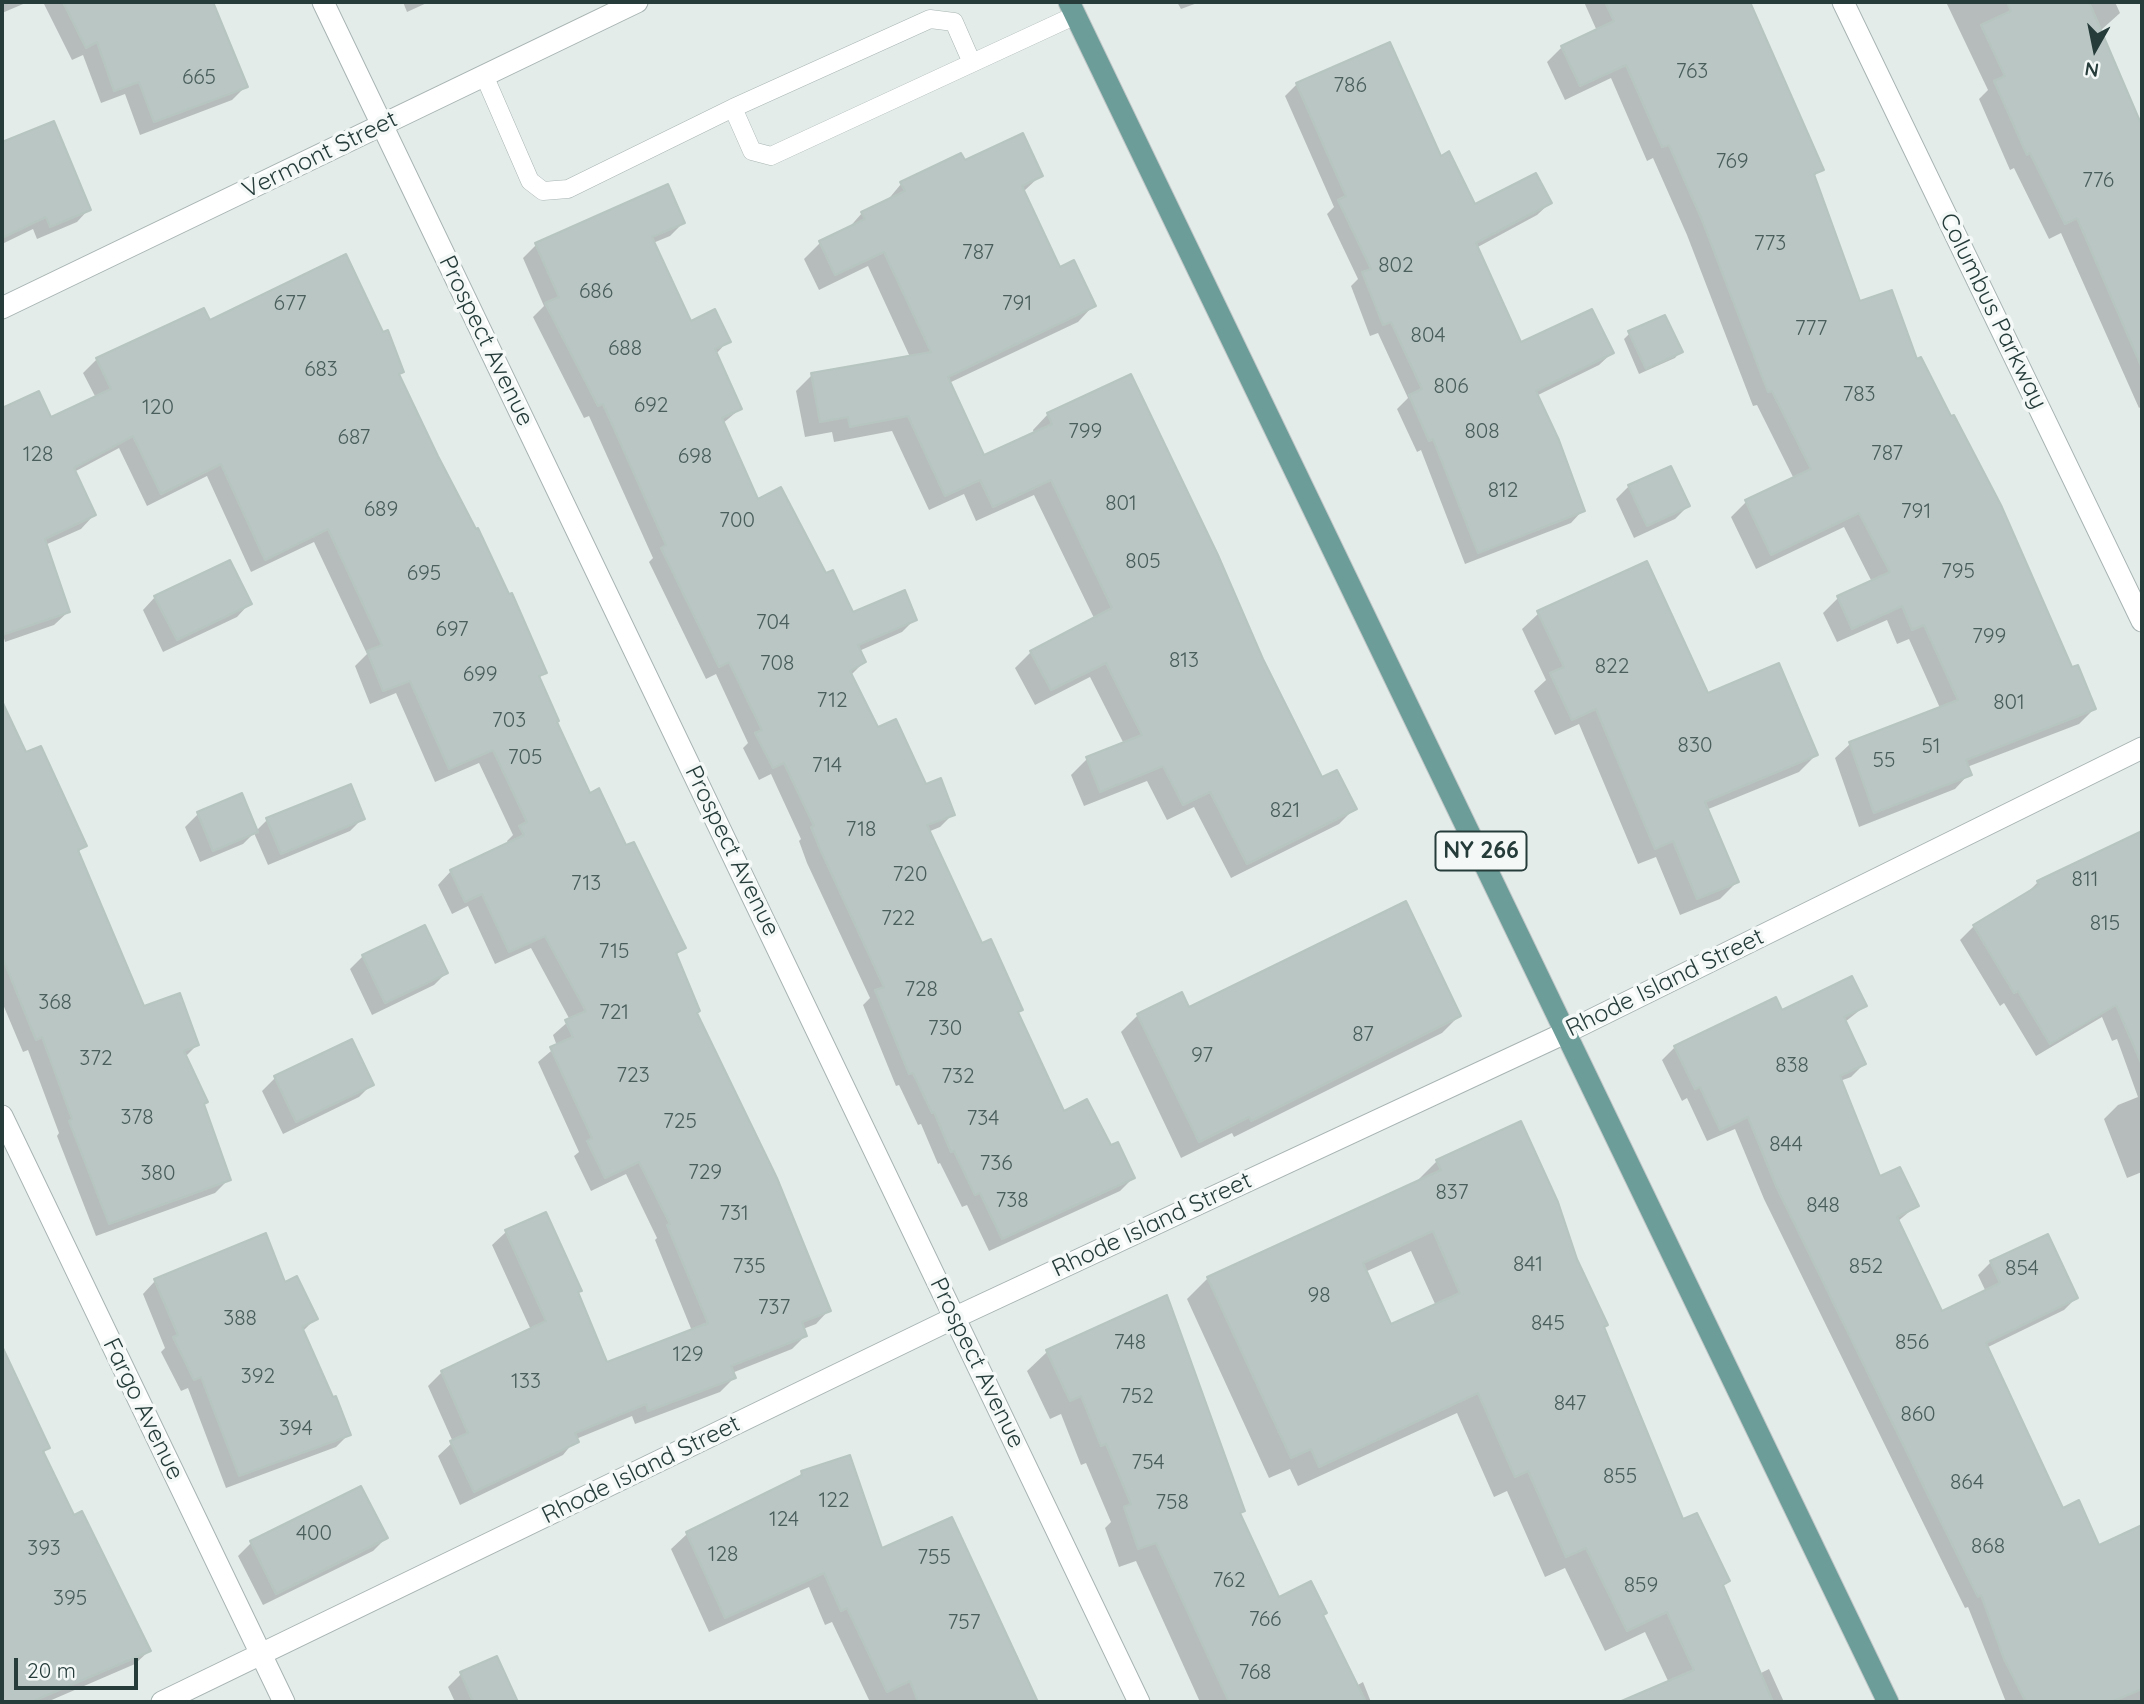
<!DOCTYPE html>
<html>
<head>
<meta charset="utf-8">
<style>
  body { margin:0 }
  #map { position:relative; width:2144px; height:1704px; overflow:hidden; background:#e4ecea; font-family:Quicksand,sans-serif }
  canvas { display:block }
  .frame { position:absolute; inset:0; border:4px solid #253c3a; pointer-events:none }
  .north { position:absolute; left:2060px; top:14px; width:70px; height:70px; -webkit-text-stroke:5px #f4f9f7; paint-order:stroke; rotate:189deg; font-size:19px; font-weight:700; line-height:28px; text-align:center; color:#253c3a }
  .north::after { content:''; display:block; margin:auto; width:24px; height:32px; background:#253c3a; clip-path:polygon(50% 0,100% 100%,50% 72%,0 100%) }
  .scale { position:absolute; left:14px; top:1658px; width:124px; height:32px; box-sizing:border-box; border:4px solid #253c3a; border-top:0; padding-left:9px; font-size:21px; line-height:24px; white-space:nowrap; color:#253c3a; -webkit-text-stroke:5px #f4f9f7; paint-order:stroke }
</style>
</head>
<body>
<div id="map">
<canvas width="2144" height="1704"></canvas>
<div class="frame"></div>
<div class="north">N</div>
<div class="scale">20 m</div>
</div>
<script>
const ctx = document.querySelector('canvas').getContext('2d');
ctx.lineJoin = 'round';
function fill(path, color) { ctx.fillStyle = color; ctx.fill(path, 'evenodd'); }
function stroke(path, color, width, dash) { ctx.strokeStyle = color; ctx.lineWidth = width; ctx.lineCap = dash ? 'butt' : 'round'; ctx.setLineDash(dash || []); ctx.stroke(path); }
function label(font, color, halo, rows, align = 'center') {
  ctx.font = font + ' Quicksand,sans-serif'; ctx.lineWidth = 7; ctx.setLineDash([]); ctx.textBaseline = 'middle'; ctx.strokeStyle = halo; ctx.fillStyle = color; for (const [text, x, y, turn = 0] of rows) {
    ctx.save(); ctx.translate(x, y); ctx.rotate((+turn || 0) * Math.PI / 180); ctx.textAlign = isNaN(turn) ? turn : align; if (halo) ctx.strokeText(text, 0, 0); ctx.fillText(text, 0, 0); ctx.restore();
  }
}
const shadow = new Path2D(`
  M2,2H28L2,13Z
  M43,2H211L246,86L232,100L140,135L125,94L101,103L83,55L72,60Z
  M403,2H429L407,12Z
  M1177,2H1200L1181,9Z
  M1584,2H1750L1822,169L1813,177L1859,304L1916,362L2071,669L2094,709L2079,724L1967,767L1969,774L1955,789L1859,827L1835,758L1850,744L1940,708L1909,639L1897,644L1887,620L1837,642L1823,613L1838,598L1872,582L1844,527L1756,569L1731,517L1746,502L1794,479L1757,405L1753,406L1687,235L1653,158L1647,161L1611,78L1565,100L1547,62L1562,47L1597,31Z
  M1946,2H2115L2120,13L2100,31L2142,130V406L2139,408L2061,233L2049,239L2014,168L2010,170L1979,99L1988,90Z
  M1297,84L1440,158L1474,207L1550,203L1537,215L1476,248L1521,345L1612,353L1599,365L1536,396L1583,510L1571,523L1465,564L1421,450L1417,452L1397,409L1408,398L1378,333L1370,336L1351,286L1358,279L1327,214L1334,207L1285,96Z
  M53,123L89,209L77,222L37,239L33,229L2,244V144Z
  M961,155L964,163L1041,175L1023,192L1059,269L1093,306L1078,322L949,383L983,457L1034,434L1033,430L1048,414L1262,660L1322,780L1355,808L1339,824L1231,878L1194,807L1167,820L1147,781L1084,806L1071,775L1087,759L1124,744L1090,677L1035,705L1015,668L1031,652L1094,618L1034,495L976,521L964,494L929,510L892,431L834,442L832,432L805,437L796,391L812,375L910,357L868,266L819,290L804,259L820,243L847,230L862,213L886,202L901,184Z
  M683,223L670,236L653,243L690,323L728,341L716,354L740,409L722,424L757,501L825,576L852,614L915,619L902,632L859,651L864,662L850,676L877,729L953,814L940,827L928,832L981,945L1021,1010L1016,1014L1063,1113L1110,1148L1133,1178L1120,1191L989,1251L967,1205L962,1207L940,1163L938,1164L921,1124L918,1125L899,1085L896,1086L863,1005L870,998L807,863L799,841L801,839L771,774L759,780L743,748L748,743L716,674L706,679L649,562L653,558L589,416L584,418L533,317L544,306L523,258L536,245Z
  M209,322L397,375L545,672L538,679L589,795L625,848L684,947L675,956L696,1014L829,1310L816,1324L803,1329L805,1336L792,1349L732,1373L734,1378L720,1392L635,1424L632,1416L576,1439L563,1455L460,1505L438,1456L453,1442L428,1386L442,1372L531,1330L492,1245L506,1232L545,1214L580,1290L577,1293L606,1364L692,1331L655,1240L657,1238L626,1174L591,1191L574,1156L579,1152L538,1062L557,1046L553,1035L570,1020L531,948L495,964L468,906L452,914L438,885L451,871L508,844L507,841L513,835L479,763L435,782L396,693L370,704L355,666L367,654L314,542L251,572L207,476L147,506L119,448L74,472L94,515L81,529L45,545L68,612L54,625L5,642L2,631V410L38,393L50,420L96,398L83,373L97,359Z
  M1630,333L1680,352L1675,358L1639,374L1624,339Z
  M1629,486L1688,506L1675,519L1634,538L1616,499Z
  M155,597L249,604L237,617L163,652L143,610Z
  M1539,613L1707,695L1816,755L1799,772L1706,810L1737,882L1720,899L1680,915L1656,857L1638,864L1579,724L1555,735L1534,691L1546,680L1522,629Z
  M2,705L25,754L85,846L77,853L144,1008L197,1045L185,1057L229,1179L215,1193L96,1236L57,1136L59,1133L28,1050L23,1052L2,1002Z
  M350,786L363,818L350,831L268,865L254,833L243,844L200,862L185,827L198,814L241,795L256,831L267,820Z
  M2142,833V1172L2127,1178L2104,1119L2118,1105L2138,1097L2117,1039L2112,1041L2102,1017L2036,1056L2004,1003L2000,1006L1960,940L1974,926L2025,895L2038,882Z
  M425,927L446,973L434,985L372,1015L350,969L363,956Z
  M1865,1006L1845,1022L1864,1064L1851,1077L1840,1081L1880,1178L1916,1206L1897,1222L1941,1313L1986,1292L1978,1275L1991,1262L2076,1298L2064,1310L1986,1348L2063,1510L2098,1547L2142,1527V1702H2006L1968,1607L1965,1608L1764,1199L1735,1129L1707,1141L1687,1098L1682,1101L1662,1060L1675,1047L1781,1012Z
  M1188,1009L1459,1016L1442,1033L1234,1137L1232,1133L1181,1158L1121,1032L1138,1015Z
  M351,1041L372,1084L359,1097L283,1134L262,1091L275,1078Z
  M1520,1124L1682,1522L1728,1581L1722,1587L1759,1674L1769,1669L1784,1702H1636L1645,1693L1669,1683L1645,1632L1605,1651L1565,1568L1545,1577L1507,1491L1494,1497L1457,1413L1298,1486L1290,1469L1269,1478L1187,1299L1208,1278L1416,1182L1437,1161ZM1411,1251L1436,1306L1390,1326L1365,1272Z
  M155,1281L285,1284L316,1318L302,1332L349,1434L336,1447L226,1488L188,1388L181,1391L161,1352L165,1348L143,1294Z
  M2,1346L48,1448L43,1453L73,1518L149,1651L135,1664L47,1702H2Z
  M1047,1352L1243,1511L1239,1515L1278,1599L1321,1616L1356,1686L1363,1682L1371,1702H1200L1136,1561L1119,1567L1105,1528L1111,1522L1086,1463L1081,1465L1061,1414L1050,1419L1027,1371Z
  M802,1473L881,1550L1017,1655L1036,1702H870L832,1622L825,1625L809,1587L709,1632L671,1549L687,1534L792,1483Z
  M360,1488L386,1538L373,1551L263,1605L238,1556L251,1543Z
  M496,1658L516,1702H455L448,1687L461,1674Z`);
const building = new Path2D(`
  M63,2H213L248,87L154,122L139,82L114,91L97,42L86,48Z
  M1605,2H1750L1824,170L1814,174L1860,301L1892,290L1917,359L1921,357L1951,416L1954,415L2001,505L2072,667L2078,665L2096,709L1966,760L1972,775L1874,813L1849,742L1958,700L1924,625L1912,630L1902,606L1852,629L1837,596L1890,572L1859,513L1771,555L1745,500L1811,469L1772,391L1768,392L1702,220L1669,145L1662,147L1626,65L1580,86L1561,46L1614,21Z
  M2007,2H2089L2142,126V368L2077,218L2065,224L2030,153L2027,155L1994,81L2005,76L1981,25L2011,11Z
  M1390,42L1441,156L1449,151L1475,204L1536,173L1552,203L1476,243L1521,342L1592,309L1614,353L1536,391L1559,440L1585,511L1478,553L1433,439L1429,441L1409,395L1422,389L1391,322L1383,325L1362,272L1371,269L1338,200L1346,196L1296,83Z
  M54,121L91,210L50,227L46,217L2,238V142Z
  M1023,133L1043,176L1022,186L1060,267L1074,260L1096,306L948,377L984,455L1052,424L1047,413L1131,374L1218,555L1263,659L1322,777L1337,770L1357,809L1247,864L1210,792L1183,805L1163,766L1100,792L1086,757L1142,735L1106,663L1051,690L1030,651L1112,608L1051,480L993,507L980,480L945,496L908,416L850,427L848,417L820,422L811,373L931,352L884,252L835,275L819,241L865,219L861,212L905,191L900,182L961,153L965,160Z
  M668,184L685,223L652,237L691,321L715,309L731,342L715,349L742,409L722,418L758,499L781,487L826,573L833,570L853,612L905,590L917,620L858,645L866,662L850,671L878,727L896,719L926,784L941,778L955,815L927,825L982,943L991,939L1023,1010L1018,1012L1064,1111L1087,1099L1111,1145L1118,1142L1135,1178L1002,1239L980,1193L975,1195L954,1151L951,1152L934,1112L932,1113L913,1073L909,1074L875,990L884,987L820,849L811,827L814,826L784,763L773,768L755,733L762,730L729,662L719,667L661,548L666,545L603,404L598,406L545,303L559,297L535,243Z
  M346,254L383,332L388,330L404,372L399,374L438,456L476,529L478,528L509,594L512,593L547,673L539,676L559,721L557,722L590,793L599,788L626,845L634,842L686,948L676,953L700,1011L697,1013L777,1178L831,1311L802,1322L807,1336L731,1366L736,1378L648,1411L646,1404L575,1433L579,1442L474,1492L450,1441L468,1433L441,1371L546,1321L505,1230L546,1212L582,1291L578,1292L607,1362L708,1323L667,1225L670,1224L639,1162L605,1178L587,1141L592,1138L550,1047L573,1037L565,1020L586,1011L545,936L509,952L482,894L465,902L450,870L524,835L519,826L527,822L493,750L449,769L410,681L383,691L367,651L382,645L328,529L265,560L221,464L161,494L133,436L74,468L96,515L45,539L70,612L2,635V408L39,391L51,417L111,389L96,358L204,308L210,320Z
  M1665,315L1683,352L1646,369L1628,331Z
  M1671,466L1690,506L1647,526L1628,485Z
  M230,560L252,604L177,640L154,596Z
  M1647,561L1708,693L1779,663L1818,755L1705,802L1739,882L1697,899L1673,841L1655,849L1596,709L1572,720L1550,673L1564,667L1537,611Z
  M2,701L26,752L41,746L87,846L78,850L144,1006L180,993L199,1045L184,1051L208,1102L204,1104L231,1180L109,1224L69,1121L72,1119L42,1037L36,1040L2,956Z
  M351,784L365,819L281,854L266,818Z
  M242,793L258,832L213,851L197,812Z
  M2142,831V1065L2116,1005L2050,1044L2018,991L2014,993L1973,925L2039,885L2037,881Z
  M1406,901L1461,1016L1251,1121L1249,1117L1199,1142L1137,1014L1182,992L1189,1007Z
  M425,925L448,973L385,1003L362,955Z
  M1852,976L1867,1006L1844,1017L1866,1064L1840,1076L1880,1176L1900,1167L1919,1206L1897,1217L1942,1311L2000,1283L1990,1261L2048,1234L2078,1298L1986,1343L2063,1508L2079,1500L2099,1545L2142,1525V1689L2111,1702H2026L2004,1659L1981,1595L1978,1597L1776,1186L1748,1117L1720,1130L1700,1087L1695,1089L1674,1046L1776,997L1782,1010Z
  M352,1039L374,1085L296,1122L274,1076Z
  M1521,1121L1558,1202L1577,1259L1608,1325L1604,1327L1683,1519L1697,1513L1730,1581L1723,1585L1773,1702H1619L1694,1670L1667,1612L1627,1631L1586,1548L1566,1557L1528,1471L1515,1477L1478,1393L1319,1467L1311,1449L1291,1458L1207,1277L1441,1170L1436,1160ZM1433,1231L1460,1293L1391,1324L1363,1263Z
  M266,1233L285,1282L297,1276L318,1319L302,1327L333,1397L336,1396L351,1435L239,1476L201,1377L194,1380L173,1337L178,1335L154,1279Z
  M1167,1295L1245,1511L1240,1513L1279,1597L1311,1581L1327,1613L1323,1615L1366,1702H1229L1156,1543L1138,1549L1124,1507L1131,1504L1106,1444L1101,1446L1081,1396L1070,1401L1046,1350Z
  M2,1346L50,1448L43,1451L74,1515L82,1511L151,1651L31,1702H2Z
  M850,1455L882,1548L952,1517L1038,1702H918L910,1681L887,1692L847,1608L841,1611L824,1573L725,1618L686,1532L802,1475L801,1471Z
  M361,1486L388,1538L276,1594L250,1541Z
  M497,1656L518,1702H473L460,1672Z`);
const lane = new Path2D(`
  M484,75L530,181L543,191L568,189L733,108L752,151L771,156L1076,15
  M733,108L930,19L954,22L972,63`);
const street = new Path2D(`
  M323,2L1139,1702
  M1843,2L2142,621
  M2,308L637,2
  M2,1116L284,1702
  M162,1702L956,1317L1567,1032L2142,748`);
const primary = new Path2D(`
  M1069,2L1888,1702`);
const numberNames = [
  ["763",1692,72],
  ["665",199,78],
  ["786",1350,86],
  ["769",1732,162],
  ["776",2098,181],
  ["773",1770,244],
  ["787",978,253],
  ["802",1396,266],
  ["686",596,292],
  ["677",290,304],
  ["791",1017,304],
  ["777",1811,329],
  ["804",1428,336],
  ["688",625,349],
  ["683",321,370],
  ["806",1451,387],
  ["783",1859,395],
  ["692",651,406],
  ["120",158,408],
  ["799",1085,432],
  ["808",1482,432],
  ["687",354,438],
  ["787",1887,454],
  ["128",38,455],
  ["698",695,457],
  ["812",1503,491],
  ["801",1121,504],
  ["689",381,510],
  ["791",1916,512],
  ["700",737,521],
  ["805",1143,562],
  ["795",1958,572],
  ["695",424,574],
  ["704",773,623],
  ["697",452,630],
  ["799",1989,637],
  ["813",1184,661],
  ["708",777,664],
  ["822",1612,667],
  ["699",480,675],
  ["712",832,701],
  ["801",2009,703],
  ["703",509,721],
  ["830",1695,746],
  ["51",1931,747],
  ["705",525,758],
  ["55",1884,761],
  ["714",827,766],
  ["821",1285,811],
  ["718",861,830],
  ["720",910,875],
  ["811",2085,880],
  ["713",586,884],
  ["722",898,919],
  ["815",2105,924],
  ["715",614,952],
  ["728",921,990],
  ["368",55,1003],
  ["721",614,1013],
  ["730",945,1029],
  ["87",1363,1035],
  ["97",1202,1056],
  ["372",96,1059],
  ["838",1792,1066],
  ["723",633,1076],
  ["732",958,1077],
  ["378",137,1118],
  ["734",983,1119],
  ["725",680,1122],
  ["844",1786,1145],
  ["736",996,1164],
  ["729",705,1173],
  ["380",158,1174],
  ["837",1452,1193],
  ["738",1012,1201],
  ["848",1823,1206],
  ["731",734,1214],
  ["841",1528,1265],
  ["735",749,1267],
  ["852",1866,1267],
  ["854",2022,1269],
  ["98",1319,1296],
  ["737",774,1308],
  ["388",240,1319],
  ["845",1548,1324],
  ["748",1130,1343],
  ["856",1912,1343],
  ["129",688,1355],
  ["392",258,1377],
  ["133",526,1382],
  ["752",1137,1397],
  ["847",1570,1404],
  ["860",1918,1415],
  ["394",296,1429],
  ["754",1148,1463],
  ["855",1620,1477],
  ["864",1967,1483],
  ["122",834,1501],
  ["758",1172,1503],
  ["124",784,1520],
  ["400",314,1534],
  ["868",1988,1547],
  ["393",44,1549],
  ["128",723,1555],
  ["755",934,1558],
  ["762",1229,1581],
  ["859",1641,1586],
  ["395",70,1599],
  ["766",1265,1620],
  ["757",964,1623],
  ["768",1255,1673]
];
const shields = [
  [1481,851,91]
];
const shieldNames = [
  ["NY 266",1481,851]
];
const streetNames = [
  ["Vermont Street",320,155,-26],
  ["Columbus Parkway",1993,311,64],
  ["Prospect Avenue",486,341,64],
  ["Prospect Avenue",732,851,64],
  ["Rhode Island Street",1665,983,-26],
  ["Rhode Island Street",1152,1225,-25],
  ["Prospect Avenue",977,1363,64],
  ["Fargo Avenue",143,1409,64],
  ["Rhode Island Street",641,1470,-26]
];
fill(shadow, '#0003');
fill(building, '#b9c6c3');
stroke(building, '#b7c5c1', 2);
stroke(lane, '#a7b4b2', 19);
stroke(street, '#a7b4b2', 23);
stroke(primary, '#c2c8c8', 23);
stroke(lane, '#fff', 18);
stroke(street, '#fff', 21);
stroke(primary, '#6c9d99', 21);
label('21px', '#4a5e5c', null, numberNames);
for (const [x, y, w] of shields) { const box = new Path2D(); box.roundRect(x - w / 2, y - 19.5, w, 39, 5); ctx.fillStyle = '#f4f9f7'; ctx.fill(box); stroke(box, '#253c3a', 2); }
label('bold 23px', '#253c3a', null, shieldNames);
label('24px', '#253c3a', '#f4f9f7', streetNames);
</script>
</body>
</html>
